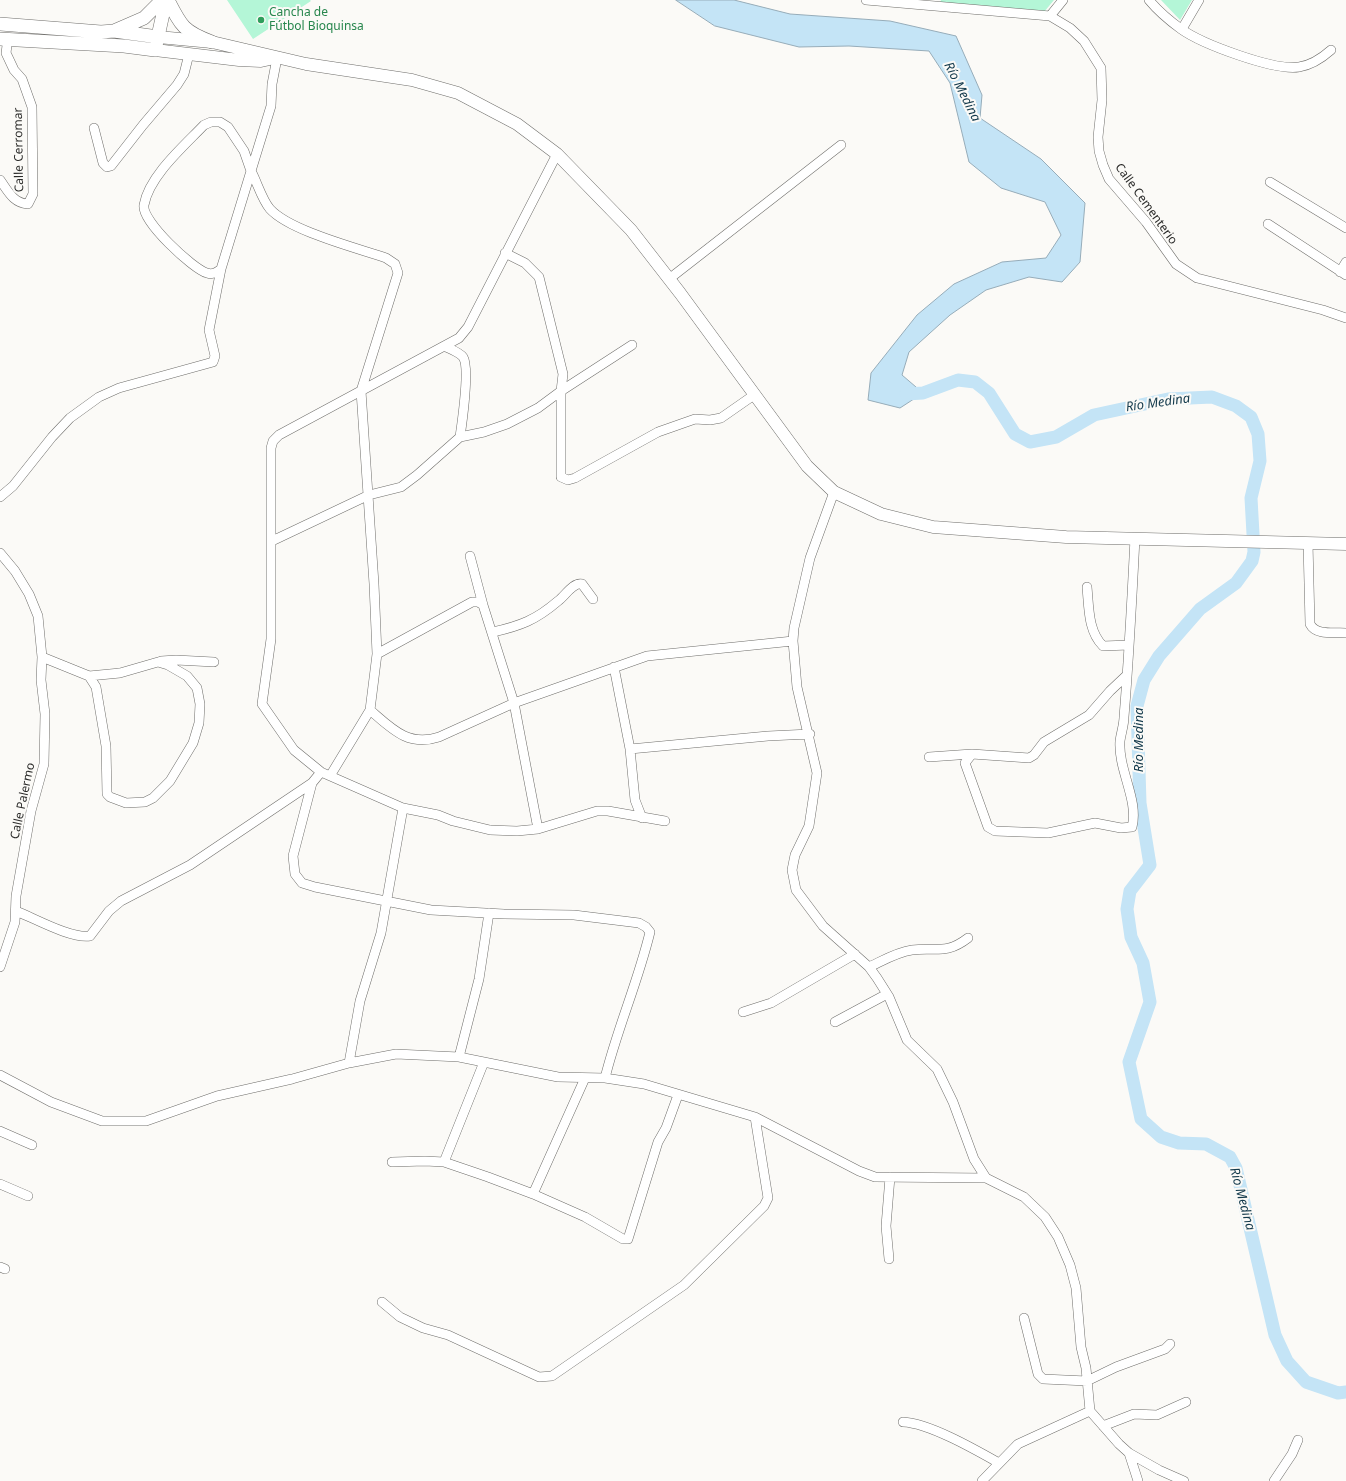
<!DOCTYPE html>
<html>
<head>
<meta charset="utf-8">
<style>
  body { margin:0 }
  canvas { display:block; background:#fbfaf7 }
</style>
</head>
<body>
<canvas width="1346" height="1481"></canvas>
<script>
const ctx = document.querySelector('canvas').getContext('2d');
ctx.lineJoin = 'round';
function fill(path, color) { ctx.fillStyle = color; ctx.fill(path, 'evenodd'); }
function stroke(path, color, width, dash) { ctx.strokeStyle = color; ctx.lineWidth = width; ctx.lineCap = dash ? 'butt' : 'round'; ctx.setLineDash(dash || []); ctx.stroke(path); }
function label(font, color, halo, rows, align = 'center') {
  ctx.font = font + ' "Noto Sans",sans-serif'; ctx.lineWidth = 4; ctx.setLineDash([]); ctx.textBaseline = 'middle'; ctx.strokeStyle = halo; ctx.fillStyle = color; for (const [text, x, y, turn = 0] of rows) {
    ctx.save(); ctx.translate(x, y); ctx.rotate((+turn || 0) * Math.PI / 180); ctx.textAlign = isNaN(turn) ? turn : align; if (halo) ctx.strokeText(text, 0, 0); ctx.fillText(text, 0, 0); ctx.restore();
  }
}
const green = new Path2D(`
  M227,0H310L311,1L253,39Z
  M941,0H1054L1044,12L940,3Z
  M1161,0H1192L1180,20Z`);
const water = new Path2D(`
  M676,0H734L790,14L890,21L956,36L982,95L980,118L1041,159L1085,203L1080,262L1062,282L1029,277L986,290L950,315L909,352L902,375L923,393L900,408L868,400L871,373L917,315L954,284L1002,262L1046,258L1061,235L1045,202L1001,188L969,162L950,83L929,51L849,46L799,47L715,26Z`);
const river = new Path2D(`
  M906,394L923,393L958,380L975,382L989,393L1015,434L1030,442L1056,437L1094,415L1168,399L1212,397L1236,406L1251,417L1258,434L1260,461L1251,498L1254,552L1252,561L1236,583L1200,609L1159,656L1144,680L1137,706L1140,803L1150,865L1130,891L1127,909L1131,937L1143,963L1150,1002L1129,1062L1141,1119L1161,1137L1179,1143L1206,1144L1230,1157L1236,1168L1275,1335L1287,1361L1306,1382L1338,1393L1346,1392`);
const minor = new Path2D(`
  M866,0L1050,16L1070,28L1084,41L1101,68L1102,100L1098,137L1099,151L1103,165L1109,179L1146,222L1176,264L1197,278L1323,310L1346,318
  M1149,0C1158,11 1170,21 1181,29C1202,44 1274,71 1299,67C1312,65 1322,58 1331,50
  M1050,16L1063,0
  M1182,29L1199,0
  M277,58L272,84L271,106L251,171C257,182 262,200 270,209C290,231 357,248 386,258L395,264L398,273L361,391L374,584L377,654L370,710L330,776
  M211,122H220L228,127L244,151L251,171L221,269C217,272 213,275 207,273C193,269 141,221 144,205C149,176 184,146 204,125Z
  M94,128L103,163L107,167L111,166L143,125L177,85L184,74L189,54
  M557,154L468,327L459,338L279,435L273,441L271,448V639L262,704L294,750L321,772L403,808L438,815L453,821L490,830L517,831L538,829L597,811H608L665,821
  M0,180C8,191 13,203 28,204L33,194L32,107L22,79L14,70L6,53L8,38
  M1270,182L1346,228
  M1268,224L1346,275
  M1340,272L1346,262
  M669,279L841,145
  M632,345L561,391V477L568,480L575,478L658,432L695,419L710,420L721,418L754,395
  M444,346C450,349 459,352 463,357C470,367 462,423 460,437
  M834,492L810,558L794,628L793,641L797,687L817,773L809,826L795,855L792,870L796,890L823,926L869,967L877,978L889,997L907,1040L937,1069L953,1102L974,1159L986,1178L1024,1197L1045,1217L1058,1237L1070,1265L1076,1288L1081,1347L1086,1368L1090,1411L1119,1444L1129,1453L1159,1470L1184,1481
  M0,497L13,486L52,437L70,418L99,397L119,388L213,362L215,356L209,330L221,269
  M272,541L369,495L401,487L417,475L460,437L484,432L507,424L538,408L561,391L563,374L539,277L525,263L505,253
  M1308,543L1310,624C1316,636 1335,632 1346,633
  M0,553L15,571L29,594L38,616L42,657L41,680L45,714L44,764L31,811L16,896L15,922L0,967
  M470,556L483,605
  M1087,587C1089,608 1088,631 1103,646L1129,645
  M493,632C520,626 536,620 558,601C565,596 573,582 582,584L593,599
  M377,654L472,602H478L483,605L514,703L538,829
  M42,657L89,676L120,673L158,662L168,665L187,676L197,688L200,704L199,723L193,743L170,781L153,798L145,802L126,803L110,797L107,794L106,746L96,687L89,676
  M161,661L176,660L214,662
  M614,667L630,749L768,736L810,734
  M1127,675L1110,691L1089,715L1044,742L1034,755L1029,758L972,754L965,763L988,827L995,831L1048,833L1095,823L1121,828L1132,827C1139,800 1118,770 1120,741C1121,733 1124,725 1124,717C1129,657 1132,598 1135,538
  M370,710C392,729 408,747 439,737L514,703L647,656L793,641
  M630,749L635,800L642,818
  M929,757L972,754
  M321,772L312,783L293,856L295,874L302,883L315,887L431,910L504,914L574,915L639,923L646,927L650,932C638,982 617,1029 605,1078
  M16,911C34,918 71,939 90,936L109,911L121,901L190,865L312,783
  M869,967C882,961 897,952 912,950C936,947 946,955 968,938
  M743,1012L771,1003L855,954
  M835,1022L887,994
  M459,1057L479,979L489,913
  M349,1063L360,1001L381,933L403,808
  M0,1075L51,1102L102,1121H146L217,1096L292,1079L349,1063L396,1054L459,1057L558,1077L605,1078L644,1084L755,1117L859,1171L875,1177L986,1178
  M0,1131L32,1145
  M392,1162L425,1161L444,1162L488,1177L533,1194L585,1217L623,1239H628L658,1142L666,1128L678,1095
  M444,1162L484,1062
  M0,1184L28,1196
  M533,1194L585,1078
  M889,1259L886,1226L890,1177
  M0,1267L5,1269
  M382,1302L400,1317L423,1328L448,1335L539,1377L552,1376L684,1285L764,1206L768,1198L755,1117
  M1024,1318L1038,1374L1043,1379L1087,1381L1116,1367L1165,1349L1170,1344
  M903,1422C929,1423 976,1450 999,1463
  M1103,1426L1134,1414L1157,1415L1186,1402
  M1129,1453L1138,1481
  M982,1481L1018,1444L1090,1411
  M1274,1481L1292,1454L1298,1440`);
const major = new Path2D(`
  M158,37L212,42L306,64L412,80L458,93L517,124L557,154L631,230L680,293L807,466L834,492L881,514L933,527L1066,537L1346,544
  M155,50L239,60L261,61L270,59`);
const highway = new Path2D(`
  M168,0C181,26 184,32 212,42
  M0,24L101,32L114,31L158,37
  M114,31L144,18L162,0
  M0,39L124,46L155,50L166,0`);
const markers = [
  [261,20,4,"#2e9e5b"]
];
const leisureNames = [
  ["Cancha de",269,13],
  ["Fútbol Bioquinsa",269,27]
];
const streetNames = [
  ["Calle Cerromar",19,150,-91],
  ["Calle Cementerio",1146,204,54],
  ["Calle Palermo",23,801,-78]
];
const waterNames = [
  ["Río Medina",962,92,63],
  ["Río Medina",1158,403,-8],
  ["Río Medina",1139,740,-90],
  ["Río Medina",1242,1199,75]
];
fill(green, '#b4f6d7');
fill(water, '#c4e4f6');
stroke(water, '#96acb9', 1);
stroke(river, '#c4e4f6', 13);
stroke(minor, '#6f6e6b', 10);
stroke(major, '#6f6e6b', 13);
stroke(highway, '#6f6e6b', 14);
stroke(minor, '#fff', 9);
stroke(major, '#fff', 12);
stroke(highway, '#fff', 13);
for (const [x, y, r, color] of markers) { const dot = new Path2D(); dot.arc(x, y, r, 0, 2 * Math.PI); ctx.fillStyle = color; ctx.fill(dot); stroke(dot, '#fbfaf7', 1.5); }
label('12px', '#27864d', '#fbfaf7', leisureNames, 'left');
label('12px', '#2b2b2a', '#fbfaf7', streetNames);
label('italic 13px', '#133a4c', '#fbfaf7', waterNames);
</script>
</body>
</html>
